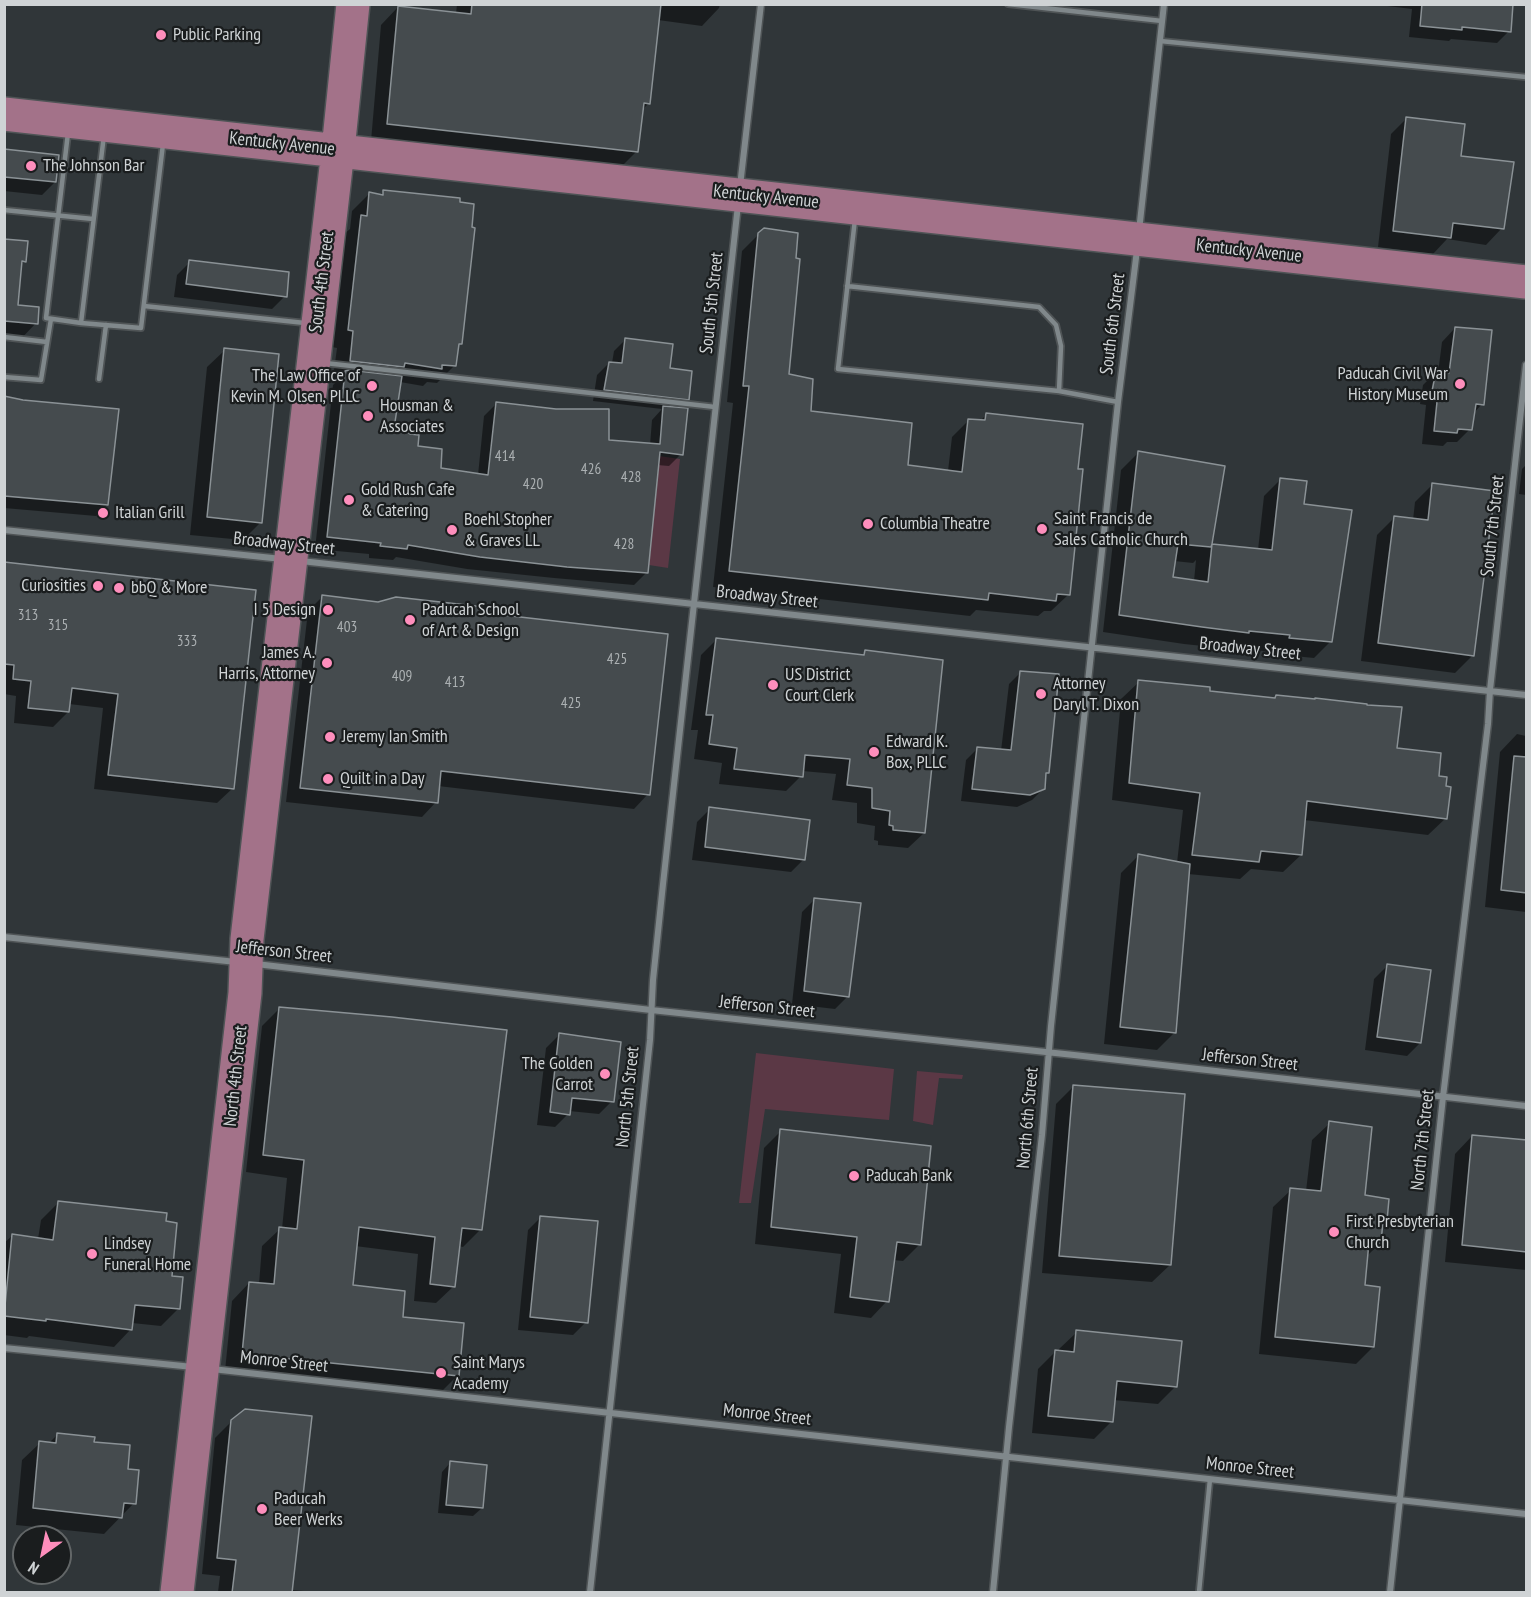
<!DOCTYPE html>
<html>
<head>
<meta charset="utf-8">
<style>
  body { margin:0 }
  #map { position:relative; width:1531px; height:1597px; overflow:hidden; background:#303639; font-family:"PT Sans Narrow",sans-serif }
  canvas { display:block }
  .frame { position:absolute; inset:0; border:6px solid #cfd3d5; pointer-events:none }
  .north { position:absolute; left:12px; top:1525px; width:60px; height:60px; box-sizing:border-box; background:#1a1d1e; border:2px solid #626667; border-radius:50%; rotate:213deg; font-size:16px; font-weight:700; line-height:24px; text-align:center; color:#cfd3d5 }
  .north::after { content:''; display:block; margin:auto; width:21px; height:27px; background:#fe8ebc; clip-path:polygon(50% 0,100% 100%,50% 72%,0 100%) }
</style>
</head>
<body>
<div id="map">
<canvas width="1531" height="1597"></canvas>
<div class="frame"></div>
<div class="north">N</div>
</div>
<script>
const ctx = document.querySelector('canvas').getContext('2d');
ctx.lineJoin = 'round';
function fill(path, color) { ctx.fillStyle = color; ctx.fill(path, 'evenodd'); }
function stroke(path, color, width, dash) { ctx.strokeStyle = color; ctx.lineWidth = width; ctx.lineCap = dash ? 'butt' : 'round'; ctx.setLineDash(dash || []); ctx.stroke(path); }
function label(font, color, halo, rows, align = 'center') {
  ctx.font = font + ' "PT Sans Narrow",sans-serif'; ctx.lineWidth = 4.5; ctx.setLineDash([]); ctx.textBaseline = 'middle'; ctx.strokeStyle = halo; ctx.fillStyle = color; for (const [text, x, y, turn = 0] of rows) {
    ctx.save(); ctx.translate(x, y); ctx.rotate((+turn || 0) * Math.PI / 180); ctx.textAlign = isNaN(turn) ? turn : align; if (halo) ctx.strokeText(text, 0, 0); ctx.fillText(text, 0, 0); ctx.restore();
  }
}
const green = new Path2D(`
  M659,456L680,459L668,568L649,565Z
  M756,1053L894,1069L889,1120L765,1109L751,1203H739Z
  M917,1071L963,1075L962,1079L939,1078L933,1125L913,1121Z`);
const shadow = new Path2D(`
  M457,4H720L719,8L702,26L658,20L649,103L642,110L637,151L619,169L371,141L381,25L398,7L456,14Z
  M1371,4H1512L1509,31L1497,43L1451,39L1449,41L1409,37L1412,9Z
  M1407,118L1459,157L1502,228L1486,245L1447,239L1433,254L1378,247L1391,134Z
  M4,150L55,182L42,195L4,191Z
  M383,192L461,343L457,347L454,366L437,383L427,382L423,386L400,382L394,422L417,448L439,469L478,475L484,416L496,404L607,442L650,445L652,420L662,409L593,401L597,375L609,363H612L614,351L626,339L668,370L688,399L678,409L681,454L669,466L657,465L646,573L634,585L554,578L467,569L396,557L393,560L369,558V554L315,549L333,385L339,379L333,378L337,348L332,347L344,234L350,229L352,211L369,194L380,196Z
  M759,234L787,375L809,413L906,467L948,471L952,437L969,420L980,421L986,415L1076,470L1068,595L1051,611H1044L1038,616L976,610L970,616L713,587L733,403L727,402L742,251Z
  M4,241L24,261L20,266L16,306L36,323L19,341L4,340Z
  M190,262L285,296L272,309L174,297L177,275Z
  M1455,328L1482,404L1473,414L1470,429L1457,442H1447L1443,446L1422,444L1426,405L1420,404L1423,385L1436,372L1438,373L1442,342Z
  M225,350L260,523L243,540L190,535L207,367Z
  M4,398L23,402L107,505L96,516L4,508Z
  M1138,453L1210,546L1258,550L1264,496L1281,479L1302,506L1331,641L1314,658L1273,654L1274,652L1232,648L1231,649L1184,644L1103,632L1121,470ZM1196,560L1194,581L1172,578L1174,561L1193,563Z
  M1526,465V495L1519,494L1522,469Z
  M1432,485L1473,655L1455,673L1361,661L1377,535L1395,517L1413,520L1415,502Z
  M4,564L233,788L217,803L94,789L103,708L69,704L68,712L53,727L14,723L16,696L4,694Z
  M322,597L648,794L634,809L438,786L436,802L422,817L286,802L308,611Z
  M716,640L861,656L865,652L924,833L908,848L878,845V841L874,840L875,826L857,823V803L832,800L836,774L802,771L801,776L786,791L719,784L722,763L694,759L698,730H691L701,655Z
  M1021,672L1047,773L1045,775L1044,788L1032,800L1017,807L961,801L966,760L977,749L1001,751L1009,684Z
  M1139,682L1208,692L1395,750L1437,777L1446,818L1428,835L1304,820L1301,855L1283,872L1251,869L1240,879L1188,874L1174,1033L1157,1050L1104,1044L1121,873L1139,855L1177,863L1183,810L1112,800L1121,699Z
  M1517,734L1526,736V912L1485,907L1500,752Z
  M710,809L804,859L791,872L692,860L697,822Z
  M815,899L848,996L835,1009L792,1004L802,912Z
  M1387,966L1420,1043L1407,1056L1365,1050L1374,979Z
  M280,1008L480,1230L463,1247L458,1246L454,1286L436,1303L414,1301L418,1254L355,1246L351,1287L401,1318L458,1375L440,1393L225,1371L232,1301L249,1283L259,1284L262,1246L280,1229H282L287,1178L246,1172L262,1026Z
  M559,1035L612,1101L599,1114L569,1111L568,1114L555,1127L537,1125L546,1048Z
  M1073,1087L1170,1265L1152,1282L1042,1273L1056,1104Z
  M1330,1123L1363,1196L1386,1221L1381,1225L1380,1243L1367,1256L1363,1287L1373,1347L1356,1364L1259,1354L1273,1207L1291,1190L1306,1191L1312,1140Z
  M781,1131L920,1244L903,1261L893,1260L887,1301L871,1318L834,1313L841,1254L755,1244L764,1148Z
  M1472,1136L1526,1141V1270L1445,1262L1455,1154Z
  M58,1203L171,1278L179,1308L161,1326L132,1323L131,1329L114,1347L29,1336L27,1338L4,1335V1243L12,1236L38,1239L41,1220Z
  M541,1217L586,1322L573,1335L518,1330L528,1230Z
  M1077,1332L1176,1386L1158,1404L1113,1400L1111,1422L1094,1439L1032,1433L1038,1369L1055,1352H1059V1349Z
  M232,1421L291,1590L316,1592H218L220,1576L202,1574L215,1438Z
  M57,1435L93,1443L126,1470L134,1503L104,1534L16,1525L22,1460L40,1443L48,1444Z
  M450,1463L482,1508L473,1516L438,1513L442,1472Z`);
const building = new Path2D(`
  M472,4H661L650,104L644,103L638,152L387,124L398,6L471,14Z
  M1422,4H1513L1511,32L1462,27V30L1420,26Z
  M1406,117L1465,124L1461,156L1514,162L1504,229L1453,223L1451,238L1393,231Z
  M4,149L59,155L56,182L4,177Z
  M383,190L460,198V202L474,204L472,227L475,228L462,344H459L456,366L442,365V369L405,363L404,367L350,361L353,331L348,330L361,215L367,216L369,192L383,195Z
  M764,228L798,233L796,258L800,259L789,374L813,379L811,411L912,423L908,465L962,472L968,419L985,420L986,413L1083,424L1078,469H1083L1070,595L1057,594L1056,601L989,593L988,600L729,571L749,386H743L758,233Z
  M4,239L28,241L26,262L22,261L18,305L39,307L38,324L4,321Z
  M189,260L289,272L287,297L186,284Z
  M1455,327L1492,330L1484,405L1476,404L1472,430L1458,429L1457,433L1434,431L1438,392L1432,391L1436,371L1449,373Z
  M625,338L673,344L670,368L692,371L689,400L604,390L609,362L622,363Z
  M224,348L279,354L262,523L207,517Z
  M349,370L402,376L395,422L410,434L419,435L418,446L442,449L441,468L488,475L496,402L556,409H609V440L660,444L663,406L688,408L683,455L660,452L648,573L567,567L480,557L408,545L407,549L380,546L381,543L327,537L345,371Z
  M4,396L23,400L119,409L108,505L4,496Z
  M1138,451L1225,466L1212,544L1272,550L1280,478L1307,481L1304,504L1352,510L1332,642L1289,638L1290,635L1249,631V633L1202,627L1119,615ZM1178,544L1211,547L1212,544L1208,582L1173,577Z
  M1432,483L1495,491L1474,656L1378,643L1394,516L1428,520Z
  M4,562L256,590L234,789L108,775L118,694L72,688L69,712L28,708L31,681L13,679L14,665L4,664Z
  M322,595L378,602L396,597L476,606L494,614L668,634L650,795L441,771L438,803L300,788Z
  M716,638L864,655L865,650L943,660L925,833L893,830V826L889,825L890,811L872,808V788L847,785L850,759L805,755L803,777L734,769L737,748L709,744L713,715H706Z
  M1020,671L1059,674L1049,773H1046L1045,789L1030,795L972,789L977,747L1011,750Z
  M1138,680L1210,687V691L1275,698L1276,695L1315,699V698L1367,704V705L1402,707L1397,748L1441,753L1439,776L1447,777L1446,786L1451,787L1447,819L1307,801L1302,855L1261,851L1259,862L1192,855L1200,793L1129,783Z
  M1514,756L1527,757V893L1501,890Z
  M709,807L810,820L805,860L705,847Z
  M1138,854L1190,864L1176,1033L1120,1027Z
  M814,898L861,903L849,997L804,991Z
  M1387,964L1431,970L1421,1043L1377,1037Z
  M279,1007L392,1017L507,1030L482,1230L462,1228L455,1287L430,1284L435,1237L359,1227L353,1285L405,1291L403,1317L464,1323L459,1376L242,1354L249,1282L274,1284L279,1227L297,1229L304,1160L263,1155Z
  M559,1033L621,1042L614,1102L572,1098L570,1115L550,1112Z
  M1073,1085L1185,1094L1171,1265L1059,1256Z
  M1329,1121L1372,1127L1365,1195L1389,1199L1387,1221H1383L1381,1243L1369,1242L1365,1285L1380,1287L1374,1347L1275,1337L1290,1188L1321,1191Z
  M780,1129L931,1146L921,1245L897,1242L889,1302L850,1297L857,1237L771,1227Z
  M1472,1135L1527,1140V1252L1462,1245Z
  M58,1201L167,1213L166,1221L177,1223L172,1276L183,1277L180,1309L135,1305L132,1330L46,1319V1321L4,1316L12,1234L53,1240Z
  M540,1216L598,1221L588,1323L530,1317Z
  M1076,1330L1182,1341L1177,1387L1117,1381L1113,1422L1048,1416L1055,1350L1074,1352Z
  M245,1409L312,1416L292,1593H232L236,1560L217,1558L231,1420Z
  M57,1433L95,1437L94,1442L130,1445L128,1469L139,1470L136,1504L124,1503L122,1518L33,1508L39,1441L56,1443Z
  M450,1461L487,1465L483,1508L446,1505Z`);
const service = new Path2D(`
  M1008,4L1162,21
  M1160,41L1526,77
  M68,133L46,318L81,323
  M104,135L81,323L141,328L163,144
  M4,210L93,219
  M855,219L838,369L1059,391L1118,402
  M847,286L1039,307L1056,325L1061,346L1059,391
  M144,306L305,323
  M4,337L47,342
  M325,363L715,407
  M4,377L41,380L51,319
  M99,379L106,325
  M1199,1592L1210,1479`);
const minor = new Path2D(`
  M740,186L761,4
  M1139,231L1164,4
  M4,530L282,559
  M301,561L1526,695
  M4,937L236,962
  M256,964L651,1010L1074,1055L1526,1106
  M4,1348L193,1367
  M212,1369L1526,1514
  M590,1592L650,1040L653,980L663,884L738,205
  M993,1592L1009,1427L1042,1135L1051,1026L1118,402L1137,250
  M1390,1592L1443,1097L1488,724L1490,690L1526,365`);
const primary = new Path2D(`
  M4,114L1526,282
  M177,1592L245,993L247,939L338,150L353,4`);
const markers = [
  [161,35,6,"#fe8ebc"],
  [31,166,6,"#fe8ebc"],
  [1460,384,6,"#fe8ebc"],
  [372,386,6,"#fe8ebc"],
  [368,416,6,"#fe8ebc"],
  [349,500,6,"#fe8ebc"],
  [103,513,6,"#fe8ebc"],
  [868,524,6,"#fe8ebc"],
  [1042,529,6,"#fe8ebc"],
  [452,530,6,"#fe8ebc"],
  [98,586,6,"#fe8ebc"],
  [119,588,6,"#fe8ebc"],
  [328,610,6,"#fe8ebc"],
  [410,620,6,"#fe8ebc"],
  [327,663,6,"#fe8ebc"],
  [773,685,6,"#fe8ebc"],
  [1041,694,6,"#fe8ebc"],
  [330,737,6,"#fe8ebc"],
  [874,752,6,"#fe8ebc"],
  [328,779,6,"#fe8ebc"],
  [605,1074,6,"#fe8ebc"],
  [854,1176,6,"#fe8ebc"],
  [1334,1232,6,"#fe8ebc"],
  [92,1254,6,"#fe8ebc"],
  [441,1373,6,"#fe8ebc"],
  [262,1509,6,"#fe8ebc"]
];
const numberNames = [
  ["414",505,457],
  ["426",591,470],
  ["428",631,478],
  ["420",533,485],
  ["428",624,545],
  ["313",28,616],
  ["315",58,626],
  ["403",347,628],
  ["333",187,642],
  ["425",617,660],
  ["409",402,677],
  ["413",455,683],
  ["425",571,704]
];
const poiNames = [
  ["Public Parking",173,35],
  ["The Johnson Bar",43,166],
  ["Paducah Civil War",1448,374,"right"],
  ["History Museum",1448,395,"right"],
  ["The Law Office of",360,376,"right"],
  ["Kevin M. Olsen, PLLC",360,397,"right"],
  ["Housman &",380,406],
  ["Associates",380,427],
  ["Gold Rush Cafe",361,490],
  ["& Catering",361,511],
  ["Italian Grill",115,513],
  ["Saint Francis de",1054,519],
  ["Sales Catholic Church",1054,540],
  ["Boehl Stopher",464,520],
  ["& Graves LL",464,541],
  ["Columbia Theatre",880,524],
  ["Curiosities",86,586,"right"],
  ["bbQ & More",131,588],
  ["I 5 Design",316,610,"right"],
  ["Paducah School",422,610],
  ["of Art & Design",422,631],
  ["James A.",315,653,"right"],
  ["Harris, Attorney",315,674,"right"],
  ["US District",785,675],
  ["Court Clerk",785,696],
  ["Attorney",1053,684],
  ["Daryl T. Dixon",1053,705],
  ["Jeremy Ian Smith",342,737],
  ["Edward K.",886,742],
  ["Box, PLLC",886,763],
  ["Quilt in a Day",340,779],
  ["The Golden",593,1064,"right"],
  ["Carrot",593,1085,"right"],
  ["Paducah Bank",866,1176],
  ["First Presbyterian",1346,1222],
  ["Church",1346,1243],
  ["Lindsey",104,1244],
  ["Funeral Home",104,1265],
  ["Saint Marys",453,1363],
  ["Academy",453,1384],
  ["Paducah",274,1499],
  ["Beer Werks",274,1520]
];
const streetNames = [
  ["Kentucky Avenue",282,144,6],
  ["Kentucky Avenue",766,197,6],
  ["Kentucky Avenue",1249,251,6],
  ["South 4th Street",322,282,-83],
  ["South 5th Street",712,303,-84],
  ["South 6th Street",1113,324,-83],
  ["South 7th Street",1493,526,-84],
  ["Broadway Street",284,544,6],
  ["Broadway Street",767,597,6],
  ["Broadway Street",1250,649,6],
  ["Jefferson Street",284,952,6],
  ["Jefferson Street",767,1007,6],
  ["Jefferson Street",1250,1060,6],
  ["North 4th Street",236,1076,-84],
  ["North 5th Street",628,1097,-84],
  ["North 6th Street",1028,1118,-85],
  ["North 7th Street",1423,1140,-84],
  ["Monroe Street",284,1362,6],
  ["Monroe Street",767,1415,6],
  ["Monroe Street",1250,1468,6]
];
fill(green, '#5b3845');
fill(shadow, '#0007');
fill(building, '#454b4e');
stroke(building, '#8b9296', 1.5);
stroke(service, '#4f5456', 8);
stroke(minor, '#4f5456', 9);
stroke(primary, '#4f5456', 36);
stroke(service, '#80888b', 4.5);
stroke(minor, '#80888b', 6);
stroke(primary, '#a37289', 33);
for (const [x, y, r, color] of markers) { const dot = new Path2D(); dot.arc(x, y, r, 0, 2 * Math.PI); ctx.fillStyle = color; ctx.fill(dot); stroke(dot, '#1a1d1e', 2); }
label('15px', '#acb1b3', null, numberNames);
label('18px', '#cfd3d5', '#1a1d1e', poiNames, 'left');
label('18px', '#cfd3d5', '#1a1d1e', streetNames);
</script>
</body>
</html>
